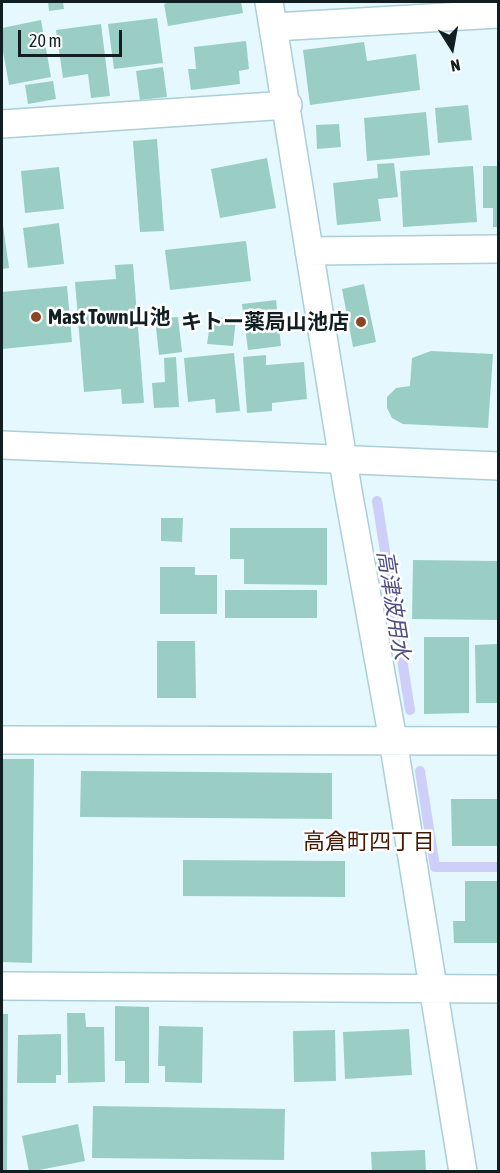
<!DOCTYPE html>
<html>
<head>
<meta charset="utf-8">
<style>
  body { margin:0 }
  #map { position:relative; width:500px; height:1173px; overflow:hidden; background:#e4f8fe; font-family:"Asap Condensed",sans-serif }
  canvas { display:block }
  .frame { position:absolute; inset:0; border:3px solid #111e22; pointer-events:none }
  .north { position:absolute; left:422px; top:18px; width:60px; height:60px; -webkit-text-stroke:4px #fff; paint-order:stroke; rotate:169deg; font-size:16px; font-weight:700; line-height:24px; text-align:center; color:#111e22 }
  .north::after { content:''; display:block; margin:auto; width:21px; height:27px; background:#111e22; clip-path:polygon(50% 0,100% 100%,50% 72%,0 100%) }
  .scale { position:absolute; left:18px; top:30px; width:104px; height:27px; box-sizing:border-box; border:3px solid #111e22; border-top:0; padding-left:8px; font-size:18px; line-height:21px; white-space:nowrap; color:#111e22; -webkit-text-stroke:4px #fff; paint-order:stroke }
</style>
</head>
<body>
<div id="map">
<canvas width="500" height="1173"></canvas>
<div class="frame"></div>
<div class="north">N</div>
<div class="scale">20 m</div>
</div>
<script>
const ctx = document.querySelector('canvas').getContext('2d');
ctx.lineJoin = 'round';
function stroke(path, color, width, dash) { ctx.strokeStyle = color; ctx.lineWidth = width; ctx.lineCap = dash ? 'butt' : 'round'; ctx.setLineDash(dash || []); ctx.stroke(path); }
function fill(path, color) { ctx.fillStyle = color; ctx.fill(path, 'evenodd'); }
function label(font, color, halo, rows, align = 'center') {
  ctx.font = font + ' "Asap Condensed","Noto Sans JP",sans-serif'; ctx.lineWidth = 5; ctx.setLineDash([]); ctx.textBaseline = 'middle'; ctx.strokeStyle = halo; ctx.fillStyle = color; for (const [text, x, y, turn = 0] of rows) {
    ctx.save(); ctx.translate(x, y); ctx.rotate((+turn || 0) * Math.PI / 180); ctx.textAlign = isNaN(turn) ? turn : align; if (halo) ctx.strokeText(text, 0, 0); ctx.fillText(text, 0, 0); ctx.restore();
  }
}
const stream = new Path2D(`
  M377,501L410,710
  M420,771L435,867H498`);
const building = new Path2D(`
  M48,2H63L64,9L49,11Z
  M170,2H241L243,13L168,26L164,4Z
  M157,18L163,63L114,69L108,24Z
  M41,20L51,77L9,85L2,46V28Z
  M101,24L110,96L91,98L88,74L63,78L56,30Z
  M246,41L249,69L239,71L240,84L191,90L188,69H196L194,47Z
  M364,42L367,61L416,54L420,90L310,105L303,50Z
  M163,67L167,97L140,100L136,71Z
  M53,81L56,99L28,104L25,85Z
  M468,105L472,140L438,143L435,108Z
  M426,112L430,155L367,161L364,118Z
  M339,124L341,147L317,149L316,125Z
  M157,139L164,231L140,232L133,141Z
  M267,158L276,208L220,218L211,169Z
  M394,163L398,197L378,199L381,221L337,225L333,183L378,178L377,164Z
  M473,166L477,222L403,227L400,171Z
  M483,166H498V227H493V208H483Z
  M59,167L64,209L25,213L21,171Z
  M59,223L64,264L28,268L23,228Z
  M3,225L9,268L2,269V226Z
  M246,241L251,281L170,290L165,250Z
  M133,264L144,403L122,404L121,389L84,392L75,282L116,279L115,265Z
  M364,284L376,342L353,347L342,289Z
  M67,286L72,342L2,349V292Z
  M276,300L281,346L248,350L242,304Z
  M178,317L182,352L159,355L155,319Z
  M211,317L236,319L233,346L207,344Z
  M431,351L493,354L488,428L403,424L392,418L387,408V397L396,388L410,386L412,358Z
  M234,353L240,411L216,413L215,399L188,402L184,358Z
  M266,355V365L304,362L307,399L272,403V411L247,413L243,357Z
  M176,357L179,407L154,408L152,383L165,382L164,358Z
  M161,518H183L182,542L161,541Z
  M230,528H327V585L244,584V559H230Z
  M413,560L498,561V620L412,619Z
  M160,567H195V575H217V614H160Z
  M225,590H317V618H225Z
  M424,637H469V713L424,714Z
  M157,641H195L196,698H157Z
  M498,644V703H476L475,645Z
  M2,759H34L32,963L2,962Z
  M81,771L332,773V819L80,817Z
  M451,799H498V846H452Z
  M183,860L345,861V897L183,896Z
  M465,881H498V943H454L453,921H465Z
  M115,1006L149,1007V1083H125V1061H115Z
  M67,1013H85L86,1027H104L105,1082L68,1083Z
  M2,1014H8L7,1172H2Z
  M159,1026L203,1027L202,1083L165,1082V1066H158Z
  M409,1029L412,1075L345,1079L343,1032Z
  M335,1030L336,1081L294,1082L293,1031Z
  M61,1034V1075H56V1083H17L18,1035Z
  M93,1106L285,1109L284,1160L92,1158Z
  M78,1124L85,1161L29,1172L22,1136Z
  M425,1150L426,1172H372L371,1152Z`);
const minor = new Path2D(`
  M269,2L348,491L393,740L463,1172
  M274,27L498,14
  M2,124L288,105
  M309,251L498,249
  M2,445L498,466
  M2,740L498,741
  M2,986L498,989`);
const markers = [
  [36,317,6,"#8c4421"],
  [361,322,6,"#8c4421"]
];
const poiNames = [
  ["Mast Town山池",48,317],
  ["キトー薬局山池店",349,322,"right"]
];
const waterNames = [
  ["高津波用水",393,605,81]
];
const neighbourhoodNames = [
  ["高倉町四丁目",369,842]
];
stroke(stream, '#cdcff8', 10);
fill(building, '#9acec4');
stroke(minor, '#acced6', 30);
stroke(minor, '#fff', 27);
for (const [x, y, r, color] of markers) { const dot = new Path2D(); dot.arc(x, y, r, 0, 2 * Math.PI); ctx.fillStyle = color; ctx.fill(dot); stroke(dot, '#fff', 2); }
label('bold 21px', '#111e22', '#fff', poiNames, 'left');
label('italic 22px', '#4f4e84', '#fff', waterNames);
label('22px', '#471800', '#fff', neighbourhoodNames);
</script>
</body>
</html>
